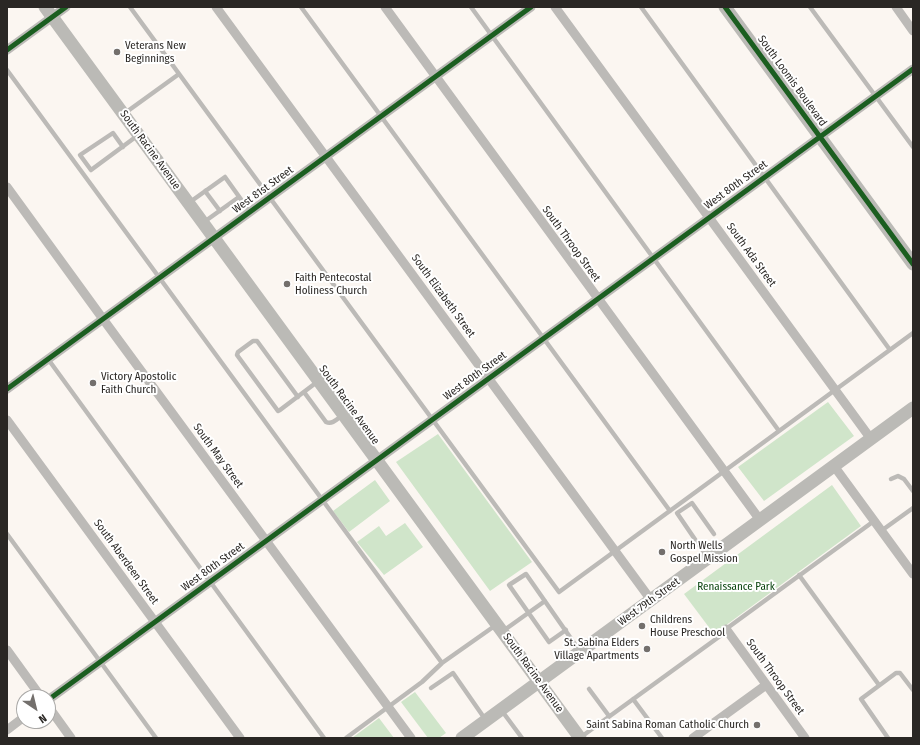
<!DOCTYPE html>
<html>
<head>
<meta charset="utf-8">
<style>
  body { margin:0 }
  #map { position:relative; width:920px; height:745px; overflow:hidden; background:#fbf6f1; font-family:"Fira Sans Condensed",sans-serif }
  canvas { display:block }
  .frame { position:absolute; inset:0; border:8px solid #2a2724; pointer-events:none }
  .north { position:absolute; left:16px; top:689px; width:40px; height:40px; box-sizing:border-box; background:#fff; border:1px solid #aaa9a7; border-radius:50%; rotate:145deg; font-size:11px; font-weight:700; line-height:16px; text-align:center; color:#2a2724 }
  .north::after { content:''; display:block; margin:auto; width:14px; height:18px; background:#736f6c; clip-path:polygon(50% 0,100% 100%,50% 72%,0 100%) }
</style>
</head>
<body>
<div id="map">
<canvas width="920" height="745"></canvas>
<div class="frame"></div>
<div class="north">N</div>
</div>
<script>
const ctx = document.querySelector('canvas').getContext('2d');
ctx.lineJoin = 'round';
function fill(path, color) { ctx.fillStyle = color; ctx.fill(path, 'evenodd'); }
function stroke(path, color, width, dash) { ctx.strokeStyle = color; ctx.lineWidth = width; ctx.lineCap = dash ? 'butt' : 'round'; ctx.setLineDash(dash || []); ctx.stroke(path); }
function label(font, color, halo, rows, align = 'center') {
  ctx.font = font + ' "Fira Sans Condensed",sans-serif'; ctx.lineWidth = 4; ctx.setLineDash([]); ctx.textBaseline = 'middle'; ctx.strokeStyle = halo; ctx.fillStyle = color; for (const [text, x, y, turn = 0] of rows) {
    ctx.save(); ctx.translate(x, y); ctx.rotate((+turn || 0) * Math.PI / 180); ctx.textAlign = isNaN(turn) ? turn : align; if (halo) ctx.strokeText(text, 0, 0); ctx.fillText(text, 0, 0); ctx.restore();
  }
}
const green = new Path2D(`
  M828,402L854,436L764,501L738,467Z
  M438,434L532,562L490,591L396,462Z
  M375,480L390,501L349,532L333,511Z
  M832,485L861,526L714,634L684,594Z
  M405,523L423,547L384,575L357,542L379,526L386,536Z
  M415,692L446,733L439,738H428L401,702Z
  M379,718L394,738H352Z`);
const lane = new Path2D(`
  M130,7L559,592L913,333
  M301,7L670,511
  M471,7L779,431
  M641,7L890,350
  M810,7L913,147
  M7,70L442,663
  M125,113L179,74
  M123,147L113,133L80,155L91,170L137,136
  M205,191L220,211
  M190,202L225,177L250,212
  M204,222L239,197
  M48,359L324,738
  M304,392L326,422C333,425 338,418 343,415
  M298,397L257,341H253L238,352L237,355L278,411L280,410L317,382
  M891,479L898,476L904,479L913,491
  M881,531L913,508
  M7,534L156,738
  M707,557L677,513L692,503L714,534
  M799,575L879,685
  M726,629L874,521
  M566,630L549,642L509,585L526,574L579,650
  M503,631L545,601
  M431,688L453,673L485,719
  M589,689L609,716
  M633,699L662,738
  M502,711L522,738
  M581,737L727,631
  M346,738L422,682L442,663L496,625
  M888,738L861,699L896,673H900L913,690`);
const street = new Path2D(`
  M216,7L651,600
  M385,7L760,520
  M555,7L871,439
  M896,7L913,31
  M7,50L66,7
  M7,187L103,319L411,738
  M7,389L531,7
  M7,420L240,738
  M834,466L913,574
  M726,629L805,738
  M7,650L41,697
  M48,700L913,69
  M48,706L71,738
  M7,730L24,717
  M693,738L766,685`);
const secondary = new Path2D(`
  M45,7L580,738
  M725,7L913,264
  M462,738L913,408`);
const cycleway = new Path2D(`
  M725,7L913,264
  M7,50L66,7
  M7,389L531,7
  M48,700L913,69`);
const markers = [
  [117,52,4,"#736f6c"],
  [287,284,4,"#736f6c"],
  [93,383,4,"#736f6c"],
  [662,552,4,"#736f6c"],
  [642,626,4,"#736f6c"],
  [647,649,4,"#736f6c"],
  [757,725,4,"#736f6c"]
];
const poiNames = [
  ["Veterans New",125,46],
  ["Beginnings",125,59],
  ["Faith Pentecostal",295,278],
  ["Holiness Church",295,291],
  ["Victory Apostolic",101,377],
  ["Faith Church",101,390],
  ["North Wells",670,546],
  ["Gospel Mission",670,559],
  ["Childrens",650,620],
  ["House Preschool",650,633],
  ["St. Sabina Elders",639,643,"right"],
  ["Village Apartments",639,656,"right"],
  ["Saint Sabina Roman Catholic Church",749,725,"right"]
];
const streetNames = [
  ["South Loomis Boulevard",792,81,54],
  ["South Racine Avenue",150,150,54],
  ["West 80th Street",736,185,-36],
  ["West 81st Street",263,190,-36],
  ["South Throop Street",571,244,54],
  ["South Ada Street",751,255,54],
  ["South Elizabeth Street",443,296,54],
  ["West 80th Street",475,376,-36],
  ["South Racine Avenue",349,405,54],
  ["South May Street",218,456,54],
  ["South Aberdeen Street",126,562,54],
  ["West 80th Street",213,567,-36],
  ["West 79th Street",649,602,-36],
  ["South Racine Avenue",533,673,54],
  ["South Throop Street",775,677,54]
];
const parkNames = [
  ["Renaissance Park",736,587]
];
fill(green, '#d0e5ca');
stroke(lane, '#bcbab7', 4.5);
stroke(street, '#bcbab7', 9);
stroke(secondary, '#bbbab6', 13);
stroke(cycleway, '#1b5e20', 5);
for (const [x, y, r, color] of markers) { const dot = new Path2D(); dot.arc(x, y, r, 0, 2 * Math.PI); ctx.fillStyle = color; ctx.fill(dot); stroke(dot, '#fff', 1.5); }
label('11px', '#2a2724', '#fff', poiNames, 'left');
label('11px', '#2a2724', '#fff', streetNames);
label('11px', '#09440e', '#fff', parkNames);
</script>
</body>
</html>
